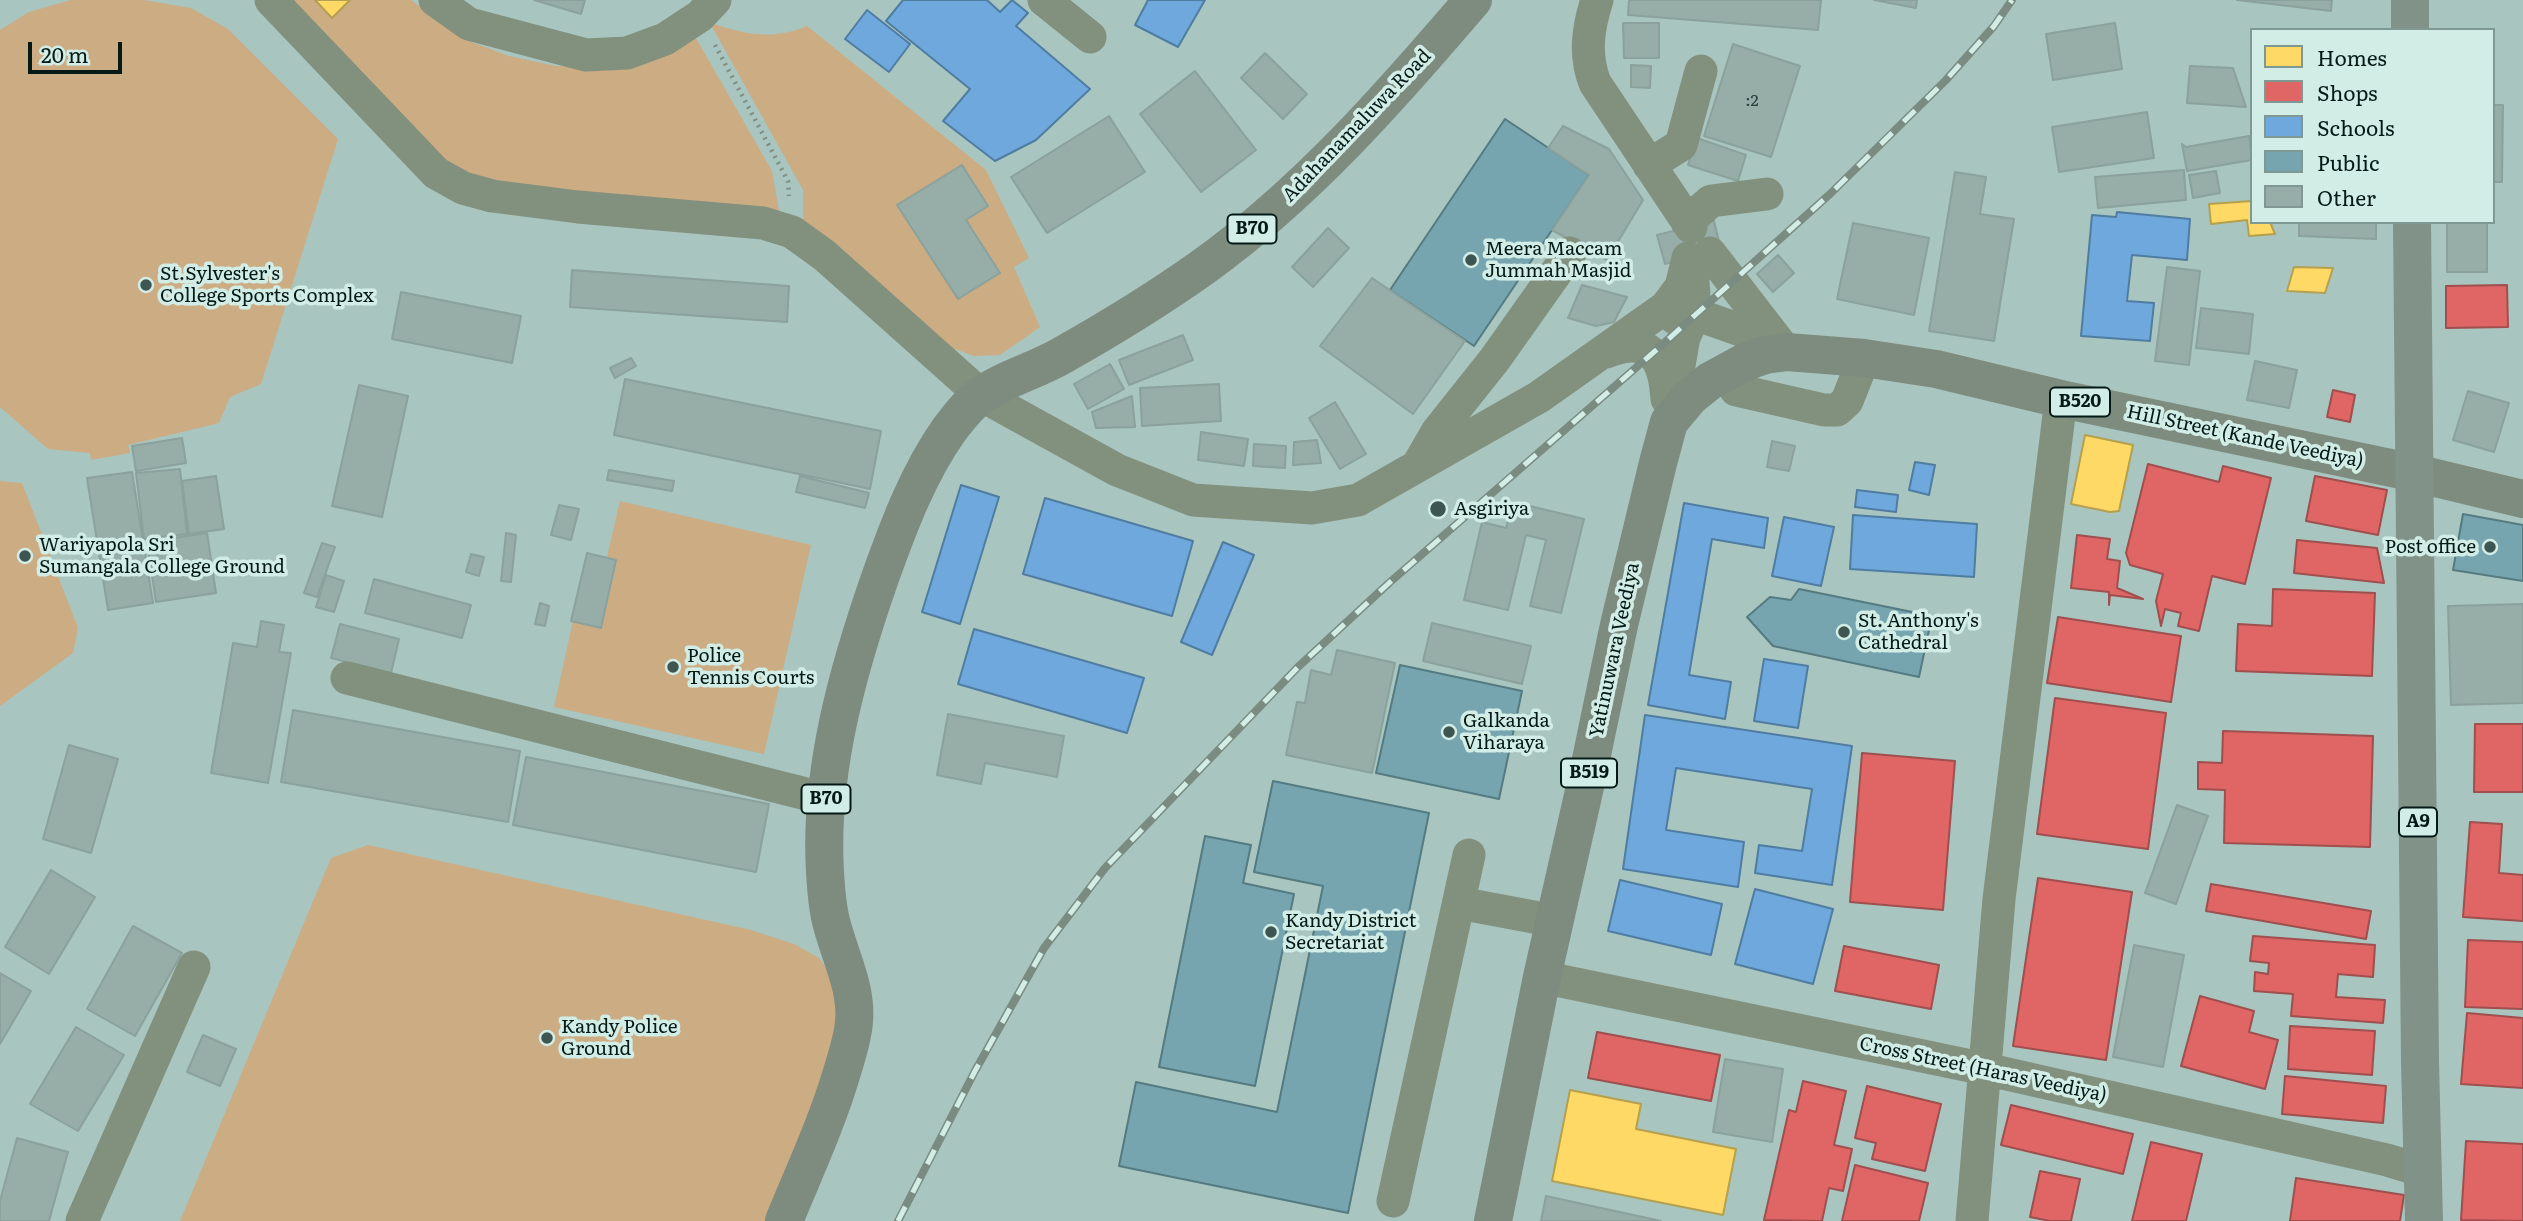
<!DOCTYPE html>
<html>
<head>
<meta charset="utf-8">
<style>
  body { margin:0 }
  #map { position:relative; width:2523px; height:1221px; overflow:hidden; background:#a9c5bf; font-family:Literata,serif }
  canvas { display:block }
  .legend { position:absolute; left:2250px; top:28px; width:245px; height:196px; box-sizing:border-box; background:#d2ece6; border:2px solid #809893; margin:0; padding:9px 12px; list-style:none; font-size:21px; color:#051a16 }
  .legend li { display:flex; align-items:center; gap:14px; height:35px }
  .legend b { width:35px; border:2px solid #809893 }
  .scale { position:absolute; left:28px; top:42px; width:94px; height:32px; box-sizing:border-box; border:4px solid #051a16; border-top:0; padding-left:9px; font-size:21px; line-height:24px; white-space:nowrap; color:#051a16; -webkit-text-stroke:5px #d2ece6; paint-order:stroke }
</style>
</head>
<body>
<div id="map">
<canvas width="2523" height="1221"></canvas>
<ul class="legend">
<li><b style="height:19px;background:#ffd966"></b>Homes</li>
<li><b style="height:19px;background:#e06666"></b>Shops</li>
<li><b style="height:19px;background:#6fa8dc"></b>Schools</li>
<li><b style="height:19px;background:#76a5af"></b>Public</li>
<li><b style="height:19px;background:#96ada8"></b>Other</li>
</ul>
<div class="scale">20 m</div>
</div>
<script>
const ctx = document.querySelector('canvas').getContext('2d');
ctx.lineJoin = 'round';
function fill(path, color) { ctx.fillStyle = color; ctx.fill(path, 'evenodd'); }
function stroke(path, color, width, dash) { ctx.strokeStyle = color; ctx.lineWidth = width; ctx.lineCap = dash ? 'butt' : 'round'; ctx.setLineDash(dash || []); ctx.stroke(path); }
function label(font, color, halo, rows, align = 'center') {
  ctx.font = font + ' Literata,serif'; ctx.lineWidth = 7; ctx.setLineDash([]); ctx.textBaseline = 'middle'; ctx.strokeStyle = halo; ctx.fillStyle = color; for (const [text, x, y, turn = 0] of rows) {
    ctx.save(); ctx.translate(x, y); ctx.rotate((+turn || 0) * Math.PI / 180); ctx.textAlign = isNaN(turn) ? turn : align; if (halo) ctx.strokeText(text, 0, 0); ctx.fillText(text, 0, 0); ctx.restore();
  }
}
const green = new Path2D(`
  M71,0H144L191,8L228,29L338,139L261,384L230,397L219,423L128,445L130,453L91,460L90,453L48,449L0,407V30L29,12Z
  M280,0H315L332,18L350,0H411L466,40L509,56L556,66L609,68L693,33L772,171L780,216L540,194L450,167Z
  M710,23C745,34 771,41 807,26L986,170L1029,258L1014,267L1040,327L1000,355L974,356L941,344L803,229V190Z
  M0,481L22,483L78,628L73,653L0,706Z
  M620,501L811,545L764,754L554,707L573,621L601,627L616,560L607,557Z
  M368,845L751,930L794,944L819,958L836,981L834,1060L768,1221H180L331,858Z`);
const homes = new Path2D(`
  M315,0H350L332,18Z
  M2252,201V222H2270L2275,234L2249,236L2247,220L2211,224L2209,204Z
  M2294,267L2333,268L2325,293L2287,291Z
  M2085,435L2133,445L2119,511L2110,512L2071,504Z
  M1570,1090L1641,1104L1636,1129L1736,1149L1723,1215L1552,1181Z`);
const shops = new Path2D(`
  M2507,285L2508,327L2446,328V286Z
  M2333,390L2355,395L2350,422L2327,417Z
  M2148,464L2219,482L2223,466L2271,478L2245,584L2212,576L2199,631L2178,626L2181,613L2165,609L2161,626L2156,601L2163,574L2130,565L2126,553Z
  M2315,476L2387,490L2378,535L2306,521Z
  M2077,535L2110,539L2107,559L2120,561L2117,588L2143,599L2110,595L2109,605V592L2071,588Z
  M2297,540L2377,548L2384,583L2294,573Z
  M2273,589L2375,593L2372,676L2236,671L2238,624L2272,626Z
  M2058,617L2181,636L2171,702L2047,683Z
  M2055,698L2166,713L2148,849L2037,834Z
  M2475,724H2523V792H2474Z
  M2223,731L2373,736L2370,847L2224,843L2225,790L2198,789V762L2222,763Z
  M1862,753L1955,761L1943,910L1850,902Z
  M2470,822L2502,824L2499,873L2523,875V921L2463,917Z
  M2038,878L2132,892L2106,1060L2013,1046Z
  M2211,884L2371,911L2366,939L2206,911Z
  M2253,936L2375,945L2373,977L2338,974L2336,997L2385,1000L2383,1023L2291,1016L2293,994L2254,991L2255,972L2268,974L2269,963L2250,961Z
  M2468,940L2523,942V1009L2465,1007Z
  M1844,946L1939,965L1931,1009L1835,991Z
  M2200,996L2254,1011L2249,1032L2278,1040L2265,1089L2181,1066Z
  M2467,1013L2523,1018V1088L2461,1084Z
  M2290,1026L2375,1031L2372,1075L2288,1069Z
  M1597,1032L1720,1055L1711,1101L1588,1078Z
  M2285,1076L2386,1086L2383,1123L2282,1114Z
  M1803,1081L1846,1091L1834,1145L1852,1149L1843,1191L1829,1188L1822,1221L1764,1220L1789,1110L1796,1112Z
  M1867,1086L1941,1104L1925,1171L1872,1159L1876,1143L1855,1138Z
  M2011,1105L2133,1134L2123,1174L2001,1145Z
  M2466,1141L2523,1144V1221L2461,1220Z
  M2151,1142L2202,1154L2186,1221H2132Z
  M1855,1165L1928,1183L1919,1221H1842Z
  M2040,1171L2080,1179L2071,1221H2050L2030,1217Z
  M2296,1178L2404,1195L2400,1221H2290Z`);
const schools = new Path2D(`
  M903,0H987L1000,12L1012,0L1028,13L1016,26L1090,89L1036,140L995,161L943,121L970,89L886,21Z
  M1148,0H1205L1178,47L1135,25Z
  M867,10L910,44L889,72L845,39Z
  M2117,212L2190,219L2187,260L2132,255L2127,301L2154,303L2150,341L2081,336L2092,215L2116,217Z
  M1915,462L1935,465L1929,495L1909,490Z
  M961,485L999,497L960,624L922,612Z
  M1857,490L1898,495L1896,512L1855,507Z
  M1045,498L1193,541L1172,616L1023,574Z
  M1684,503L1768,518L1764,548L1712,539L1689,675L1731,682L1725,719L1648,705Z
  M1853,515L1977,524L1974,577L1850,569Z
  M1784,517L1834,527L1821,586L1772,576Z
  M1223,542L1254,555L1212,655L1181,642Z
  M974,629L1144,678L1127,733L958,684Z
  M1764,659L1808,666L1798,728L1754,721Z
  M1645,715L1852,746L1832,885L1755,873L1759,845L1802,851L1812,789L1676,768L1666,830L1744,842L1738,887L1623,869Z
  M1620,880L1722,904L1711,955L1608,931Z
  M1755,889L1833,909L1813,984L1735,964Z`);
const public = new Path2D(`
  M1505,119L1589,175L1474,346L1390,290Z
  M2463,514L2523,525V581L2453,570Z
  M1799,589L1932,616L1919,677L1773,646L1747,617L1770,597L1791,600Z
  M1400,665L1522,691L1499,799L1376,773Z
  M1273,781L1429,813L1348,1213L1119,1166L1136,1082L1277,1112L1323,886L1254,872Z
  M1205,836L1251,845L1243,883L1294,894L1255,1086L1159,1067Z`);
const building = new Path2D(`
  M534,0H585L581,14Z
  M1629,0H1821L1818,30L1628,15Z
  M1874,0H1917L1916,8Z
  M2237,0H2332L2331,11Z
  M1623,23H1659V58H1624Z
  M2115,23L2122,69L2053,80L2046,34Z
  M1733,44L1800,66L1771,157L1704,136Z
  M1265,53L1307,94L1283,119L1241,78Z
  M1631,65L1651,66L1650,88L1631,87Z
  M2190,66L2233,68L2246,107L2187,103Z
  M1195,71L1256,150L1201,192L1140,114Z
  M2493,105H2503L2502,182H2493Z
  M2147,112L2154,158L2059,172L2052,127Z
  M1109,116L1145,172L1047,233L1011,177Z
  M1563,126L1609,149L1643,200L1607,260L1552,230L1589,175L1548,148Z
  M2249,136L2252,160L2187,171L2182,144L2186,147Z
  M1697,138L1746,155L1738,181L1688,165Z
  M962,165L988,206L966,220L1000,273L958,299L897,205Z
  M2184,170L2186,200L2098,208L2095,177Z
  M2216,171L2220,193L2193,198L2189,175Z
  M1955,172L1986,177L1980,214L2014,219L1994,341L1929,331Z
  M1714,221L1721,250L1665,264L1657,235Z
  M2299,222H2376V239L2299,236Z
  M2447,222H2487V272H2447Z
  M1853,223L1929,238L1914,315L1837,299Z
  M1328,228L1349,248L1313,287L1292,267Z
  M1778,255L1794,273L1773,292L1757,274Z
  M2167,267L2200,271L2189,365L2155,361Z
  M572,270L789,286L787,322L570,307Z
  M1372,278L1465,341L1413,414L1320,346Z
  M1582,285L1627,297L1614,322L1596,326L1568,318Z
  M401,292L521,316L512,363L392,339Z
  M2201,308L2253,314L2249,354L2196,348Z
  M1183,335L1193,360L1129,385L1119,360Z
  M631,358L636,366L615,378L610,368Z
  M2255,361L2297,370L2289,408L2247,400Z
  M1110,364L1124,389L1088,409L1074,384Z
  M625,379L881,431L870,489L614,435Z
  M1219,384L1221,421L1142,426L1140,388Z
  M359,385L408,396L382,517L332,506Z
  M2468,391L2509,403L2494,452L2453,440Z
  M1132,396L1135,427L1096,428L1092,412Z
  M1335,402L1366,454L1340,469L1309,418Z
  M1201,432L1248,439L1244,466L1198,460Z
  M182,438L186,463L136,471L132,446Z
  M1317,440L1321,463L1293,465L1294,442Z
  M1772,441L1795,446L1789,471L1767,467Z
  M1254,444L1286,446L1285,468L1253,466Z
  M180,469L187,534L144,539L136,473Z
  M609,470L674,481L672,491L607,480Z
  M132,472L153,603L108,610L87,478Z
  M216,476L224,529L189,534L182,481Z
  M800,476L869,493L865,508L796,492Z
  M1513,502L1584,519L1561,613L1530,606L1546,540L1526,535L1508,610L1464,600L1482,522L1506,528Z
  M559,505L579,509L571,540L551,535Z
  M207,533L216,593L156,602L147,542Z
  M506,533L516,535L511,582L501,581Z
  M322,543L335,547L317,597L304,593Z
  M587,553L616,560L601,628L571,621Z
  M471,554L484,557L479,576L466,572Z
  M326,575L344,581L334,612L316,607Z
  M374,579L471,605L462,638L365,613Z
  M540,603L549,606L545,626L535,624Z
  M2523,604V703L2451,705L2448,606Z
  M261,621L284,625L279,652L291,653L268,783L211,773L233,643L257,647Z
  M1432,623L1531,646L1522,684L1423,661Z
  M340,624L399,639L391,673L331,658Z
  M1337,650L1395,663L1372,773L1286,755L1297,702L1305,703L1311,670L1331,675Z
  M293,710L520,751L508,822L281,782Z
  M948,714L1064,736L1057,777L985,763L981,784L937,775Z
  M69,745L118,759L91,853L43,839Z
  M526,757L769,804L756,872L513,825Z
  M2177,805L2208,816L2176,904L2145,893Z
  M51,870L95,897L49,974L5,947Z
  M133,926L182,953L135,1036L87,1009Z
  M2134,945L2184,955L2163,1067L2113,1057Z
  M0,973L31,991L0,1044Z
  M76,1027L124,1055L78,1131L30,1104Z
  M203,1035L236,1049L220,1086L187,1072Z
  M1725,1059L1783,1069L1772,1142L1713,1132Z
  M17,1138L68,1152L49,1221H0V1201Z
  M1546,1196L1661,1221H1541Z`);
const path = new Path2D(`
  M715,45L788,181L789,196`);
const minor = new Path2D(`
  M271,0L436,173L463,188L492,196L578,207L763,223L792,232L824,255L981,395L1117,470L1193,500L1312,508L1358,500L1539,397L1666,307L1681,287L1688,258
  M435,0L469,24L586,55L627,53L665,39L700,16L715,0
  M1044,0L1090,37
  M1597,0C1588,28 1584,55 1595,83L1691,227
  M1649,165L1681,145L1701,71
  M1687,222L1711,201L1767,194
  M1710,253L1781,345
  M1675,318L1695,314L1760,337L1787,352
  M1606,352C1650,335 1664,356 1667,399
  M1736,390L1824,410H1837L1847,401L1864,358
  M1669,422L1684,337L1695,314L1692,264
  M1418,465L1437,432L1495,359L1570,253
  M347,678L826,799
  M1459,903L1555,921
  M1542,977L1985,1069L2387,1160L2423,1171
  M1393,1201L1469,855
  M82,1221L194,967
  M1972,1221L1999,899L2061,399`);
const major = new Path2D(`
  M784,1221C804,1172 827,1123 842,1072C847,1055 853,1038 854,1021C857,988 840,956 832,925C827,908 826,889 825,872C819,771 848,669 881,575C899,525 918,474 949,430C958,418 967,406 979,397C1003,379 1035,371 1061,356C1109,329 1158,299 1203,267C1306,193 1391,96 1473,0
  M1493,1221L1542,977L1589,769L1619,625L1658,463L1669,422L1690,397L1710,381L1745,362L1765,355L1787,352L1864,358L1936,369L2061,399L2415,473L2523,499`);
const highway = new Path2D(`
  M2410,0V30
  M2412,222L2420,1062L2424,1221`);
const rail = new Path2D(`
  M898,1221L975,1071L1044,948L1105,868L1298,667L1389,583L1654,352L1830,194L1946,80L1994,26L2012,0`);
const markers = [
  [1471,260,7,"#3e5651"],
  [146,285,7,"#3e5651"],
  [1438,509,9,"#3e5651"],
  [2490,547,7,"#3e5651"],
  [25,556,7,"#3e5651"],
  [1844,632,7,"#3e5651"],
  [673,667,7,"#3e5651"],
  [1449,732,7,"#3e5651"],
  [1271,932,7,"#3e5651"],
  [547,1038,7,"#3e5651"]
];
const numberNames = [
  [":2",1752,101]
];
const shields = [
  [1252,229,49],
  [2080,402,60],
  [1589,773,56],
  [826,799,49],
  [2418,822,38]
];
const shieldNames = [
  ["B70",1252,229],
  ["B520",2080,402],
  ["B519",1589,773],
  ["B70",826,799],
  ["A9",2418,822]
];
const streetNames = [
  ["Adahanamaluwa Road",1357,126,-46],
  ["Hill Street (Kande Veediya)",2245,437,12],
  ["Yatinuwara Veediya",1615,650,-78],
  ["Cross Street (Haras Veediya)",1983,1070,12]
];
const poiNames = [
  ["Meera Maccam",1485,249],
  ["Jummah Masjid",1485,271],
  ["St.Sylvester's",160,274],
  ["College Sports Complex",160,296],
  ["Asgiriya",1454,509],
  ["Wariyapola Sri",39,545],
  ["Sumangala College Ground",39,567],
  ["Post office",2476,547,"right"],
  ["St. Anthony's",1858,621],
  ["Cathedral",1858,643],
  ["Police",687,656],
  ["Tennis Courts",687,678],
  ["Galkanda",1463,721],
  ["Viharaya",1463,743],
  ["Kandy District",1285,921],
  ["Secretariat",1285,943],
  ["Kandy Police",561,1027],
  ["Ground",561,1049]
];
fill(green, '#ccac83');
fill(homes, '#ffd966');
stroke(homes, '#b4a04e', 2);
fill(shops, '#e06666');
stroke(shops, '#9e4f4e', 2);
fill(schools, '#6fa8dc');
stroke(schools, '#4f7da1', 2);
fill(public, '#76a5af');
stroke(public, '#547b81', 2);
fill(building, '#96ada8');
stroke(building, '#8aa19c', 2);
stroke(path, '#808e82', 4.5, [2, 5]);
stroke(minor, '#82907e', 33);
stroke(major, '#7d8c7e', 38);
stroke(highway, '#819288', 38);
stroke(rail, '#7a8c81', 8);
stroke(rail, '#d2ece6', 5, [16]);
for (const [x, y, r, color] of markers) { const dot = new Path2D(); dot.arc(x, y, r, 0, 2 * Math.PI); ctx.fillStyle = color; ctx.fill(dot); stroke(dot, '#d2ece6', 2.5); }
label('16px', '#2b403c', null, numberNames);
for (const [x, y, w] of shields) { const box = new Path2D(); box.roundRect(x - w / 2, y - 14.5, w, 29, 5); ctx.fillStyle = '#d2ece6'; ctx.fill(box); stroke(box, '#051a16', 2); }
label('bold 18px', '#051a16', null, shieldNames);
label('19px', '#051a16', '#d2ece6', streetNames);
label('19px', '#051a16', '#d2ece6', poiNames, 'left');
</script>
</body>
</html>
